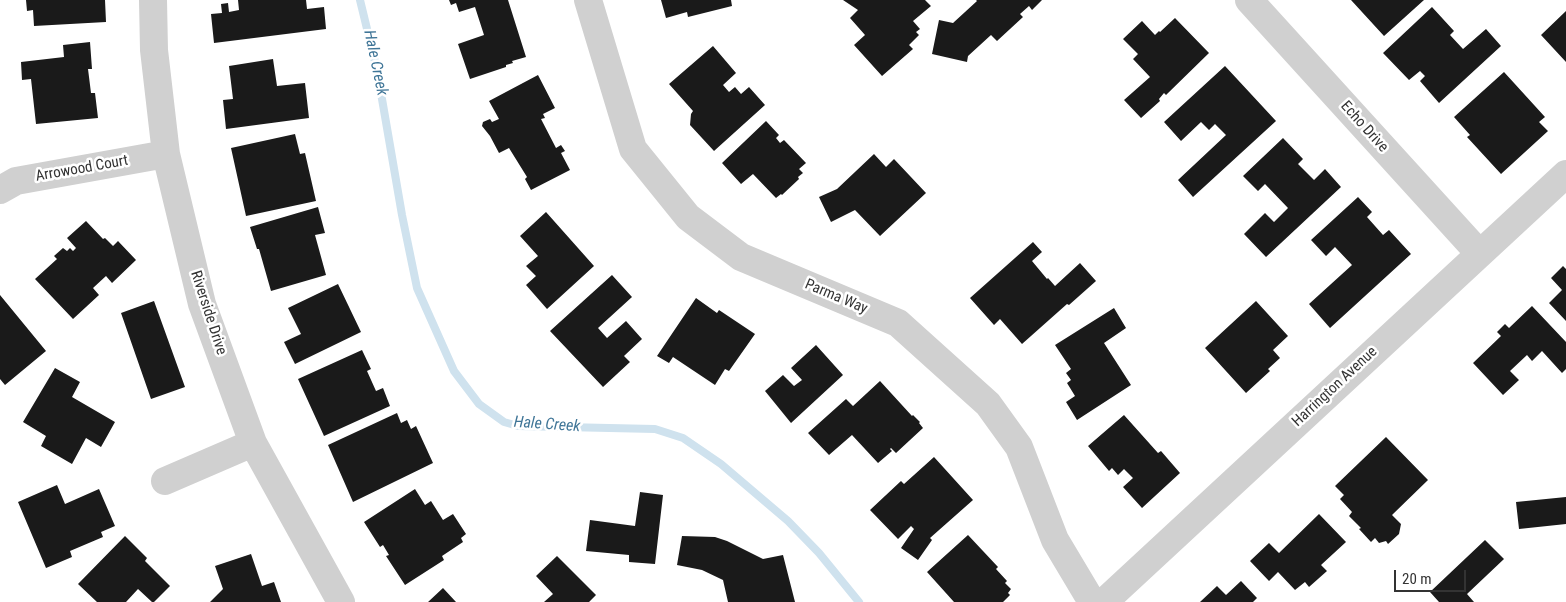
<!DOCTYPE html>
<html>
<head>
<meta charset="utf-8">
<style>
  body { margin:0 }
  #map { position:relative; width:1566px; height:602px; overflow:hidden; background:#fff; font-family:"Roboto Condensed",sans-serif }
  canvas { display:block }
  .scale { position:absolute; left:1394px; top:570px; width:72px; height:22px; box-sizing:border-box; border:2px solid #333; border-top:0; padding-left:6px; font-size:15px; line-height:18px; white-space:nowrap; color:#333; -webkit-text-stroke:4px #fff; paint-order:stroke }
</style>
</head>
<body>
<div id="map">
<canvas width="1566" height="602"></canvas>
<div class="scale">20 m</div>
</div>
<script>
const ctx = document.querySelector('canvas').getContext('2d');
ctx.lineJoin = 'round';
function stroke(path, color, width, dash) { ctx.strokeStyle = color; ctx.lineWidth = width; ctx.lineCap = dash ? 'butt' : 'round'; ctx.setLineDash(dash || []); ctx.stroke(path); }
function fill(path, color) { ctx.fillStyle = color; ctx.fill(path, 'evenodd'); }
function label(font, color, halo, rows, align = 'center') {
  ctx.font = font + ' "Roboto Condensed",sans-serif'; ctx.lineWidth = 5; ctx.setLineDash([]); ctx.textBaseline = 'middle'; ctx.strokeStyle = halo; ctx.fillStyle = color; for (const [text, x, y, turn = 0] of rows) {
    ctx.save(); ctx.translate(x, y); ctx.rotate((+turn || 0) * Math.PI / 180); ctx.textAlign = isNaN(turn) ? turn : align; if (halo) ctx.strokeText(text, 0, 0); ctx.fillText(text, 0, 0); ctx.restore();
  }
}
const stream = new Path2D(`
  M360,0L377,70L402,215L417,288L454,371L479,404L504,422L518,426L655,429L683,438L721,464L788,521L819,553L859,602`);
const building = new Path2D(`
  M26,0H105L106,22L34,26L33,10L27,11Z
  M238,0H306L307,9L324,7L326,29L214,43L211,14L222,13L221,4L228,3L229,12L239,10Z
  M449,0H508L526,57L512,61L513,63L506,65V67L470,79L458,44L484,35L475,7L459,12L456,3L451,5Z
  M661,0H731L732,6L688,17L687,12L666,18Z
  M843,0H925L931,6L913,21L920,29L916,32L919,35L909,45L913,49L882,76L854,45L865,35L850,18L858,10Z
  M976,0H1042L1032,10L1029,6L1020,14L1023,17L997,41L991,35L968,56L967,62L932,54L939,20L953,23L977,1Z
  M1351,0H1424L1384,36Z
  M1432,7L1454,31L1450,35L1463,49L1486,29L1501,46L1439,103L1420,81L1425,76L1420,71L1409,80L1383,53Z
  M1566,11V62L1541,35Z
  M1175,18L1209,53L1166,95L1164,93L1159,99L1160,101L1141,118L1124,100L1150,77L1133,59L1138,54L1123,39L1142,21L1155,35L1159,31L1160,32Z
  M90,42L92,69H88L91,93H95L98,118L36,124L31,79L22,80L21,62L64,57L63,45Z
  M713,46L736,73L723,85L729,92L735,87L741,94L749,87L765,105L714,151L690,125L691,114L693,111L669,84Z
  M273,59L277,86L305,83L309,118L226,129L223,100L233,99L229,66Z
  M1225,66L1276,121L1193,197L1178,180L1226,135L1215,124L1209,130L1201,122L1181,141L1164,122Z
  M1504,72L1545,117L1539,122L1548,131L1501,174L1467,137L1470,135L1454,117Z
  M538,75L555,108L543,114L545,118L541,119L556,148L561,145L565,151L561,153L570,170L531,190L525,179L527,177L509,148L499,153L490,136L482,126L483,122L490,119L492,122L499,119L489,101Z
  M766,121L779,135L776,138L780,143L784,140L806,163L799,169L803,173L798,177L799,179L782,195L781,194L776,198L753,174L741,184L722,163Z
  M295,134L300,154L305,153L316,201L246,216L231,148Z
  M1283,138L1303,159L1298,164L1314,180L1325,169L1341,187L1266,257L1244,234L1265,213L1274,222L1288,208L1265,184L1258,191L1243,176Z
  M874,154L886,167L894,159L926,193L880,236L855,210L831,222L819,197L837,189Z
  M1358,197L1372,212L1367,217L1383,235L1389,230L1411,254L1330,328L1309,304L1352,265L1335,247L1326,256L1311,240Z
  M318,207L325,233L315,235L326,275L271,291L259,249H257L250,227Z
  M546,212L594,266L547,309L526,285L536,276L526,266L538,256L520,236Z
  M86,221L103,239L105,238L113,246L118,241L136,260L112,283L106,276L93,288L99,295L73,319L35,279L57,259L54,256L63,248L67,251L70,248L73,251L76,248L67,238Z
  M1033,242L1042,252L1032,261L1047,279L1048,278L1055,286L1080,263L1096,281L1069,305L1067,304L1022,344L1000,319L994,325L970,298Z
  M1563,266L1566,269V321L1549,303L1562,290L1551,278Z
  M612,275L632,297L598,328L607,338L626,321L642,339L624,356L630,362L603,387L550,331Z
  M338,284L361,332L295,364L284,342L301,334L288,308Z
  M0,295L46,351L5,385L0,379Z
  M696,298L717,313L719,310L755,334L729,371L725,369L715,385L673,357L669,363L657,356Z
  M154,301L185,387L151,399L121,313Z
  M1256,301L1288,336L1273,350L1280,358L1268,369L1270,371L1246,393L1205,348Z
  M1532,306L1566,342V369L1562,373L1542,351L1532,361L1527,355L1510,371L1519,380L1503,395L1473,363L1501,336L1497,332L1505,324L1509,328Z
  M1114,308L1126,328L1104,343L1131,385L1077,420L1066,402L1075,396L1067,383L1071,380L1066,373L1071,369L1055,345Z
  M816,345L843,375L791,423L765,391L783,375L794,386L802,380L791,368Z
  M362,350L371,369L367,371L376,391L383,388L390,406L324,436L298,379Z
  M55,368L80,382L72,397L115,422L101,447L86,438L72,464L41,446L46,436L23,422Z
  M880,381L912,416L913,415L920,422L919,423L923,428L896,453L891,448L890,449L892,451L878,463L852,435L829,455L808,433L846,399L853,406Z
  M397,413L401,423L407,420L411,429L416,426L433,463L353,502L328,445Z
  M1124,415L1158,453L1161,451L1180,473L1142,508L1123,487L1133,478L1124,469L1118,475L1112,468L1109,471L1088,446Z
  M1386,437L1428,480L1392,515L1401,524L1399,534L1388,544L1386,541L1379,543L1375,538L1371,542L1359,529L1361,528L1349,516L1352,512L1340,499L1344,495L1335,486Z
  M934,457L973,500L930,538L932,540L918,560L901,548L914,529L911,526L898,539L870,510L901,481L904,484Z
  M57,485L65,504L99,489L115,526L101,532L103,537L70,551L72,557L46,568L18,502Z
  M415,489L425,505L431,501L443,520L453,514L466,534L461,538L463,542L442,556L444,560L405,585L386,556L389,555L383,545L380,547L364,522Z
  M640,492L663,495L655,564L629,562V555L586,551L590,520L635,526Z
  M1566,497V524L1519,529L1516,502Z
  M1319,514L1346,542L1321,565L1327,571L1309,587L1305,582L1295,590L1278,572L1269,581L1250,561L1269,543L1279,553Z
  M968,535L998,567L996,569L1007,581L1005,583L1011,589L1008,593L1010,595L1003,602H954L927,572Z
  M125,536L147,558L145,561L170,586L154,602H152L138,589L126,602H97L78,584Z
  M682,536L715,537L727,541L763,559L783,555L795,602H728L723,580L702,570L677,565Z
  M1485,540L1504,559L1467,594L1474,602H1439L1430,592Z
  M251,554L262,586L274,582L281,602H210L223,589L215,566Z
  M557,556L596,595L589,602H544L553,594L536,576Z
  M1241,581L1257,598L1253,602H1200L1217,586L1226,595Z
  M443,588L456,602H428Z`);
const minor = new Path2D(`
  M153,0L154,50L166,154L202,304L253,443L341,602
  M588,0L633,149L688,217L741,257L898,323L988,404L1019,447L1055,540L1092,602
  M1249,0L1479,253
  M0,190L16,181L166,154
  M165,481L253,443
  M1104,602L1566,174`);
const streetNames = [
  ["Echo Drive",1364,127,48],
  ["Arrowood Court",82,169,-10],
  ["Parma Way",836,297,23],
  ["Riverside Drive",208,313,72],
  ["Harrington Avenue",1335,387,-43]
];
const waterNames = [
  ["Hale Creek",375,63,78],
  ["Hale Creek",547,425,4]
];
stroke(stream, '#cfe2ee', 8);
fill(building, '#1a1a1a');
stroke(minor, '#d0d0d0', 28);
label('15px', '#333', '#fff', streetNames);
label('italic 16px', '#3f7597', '#fff', waterNames);
</script>
</body>
</html>
